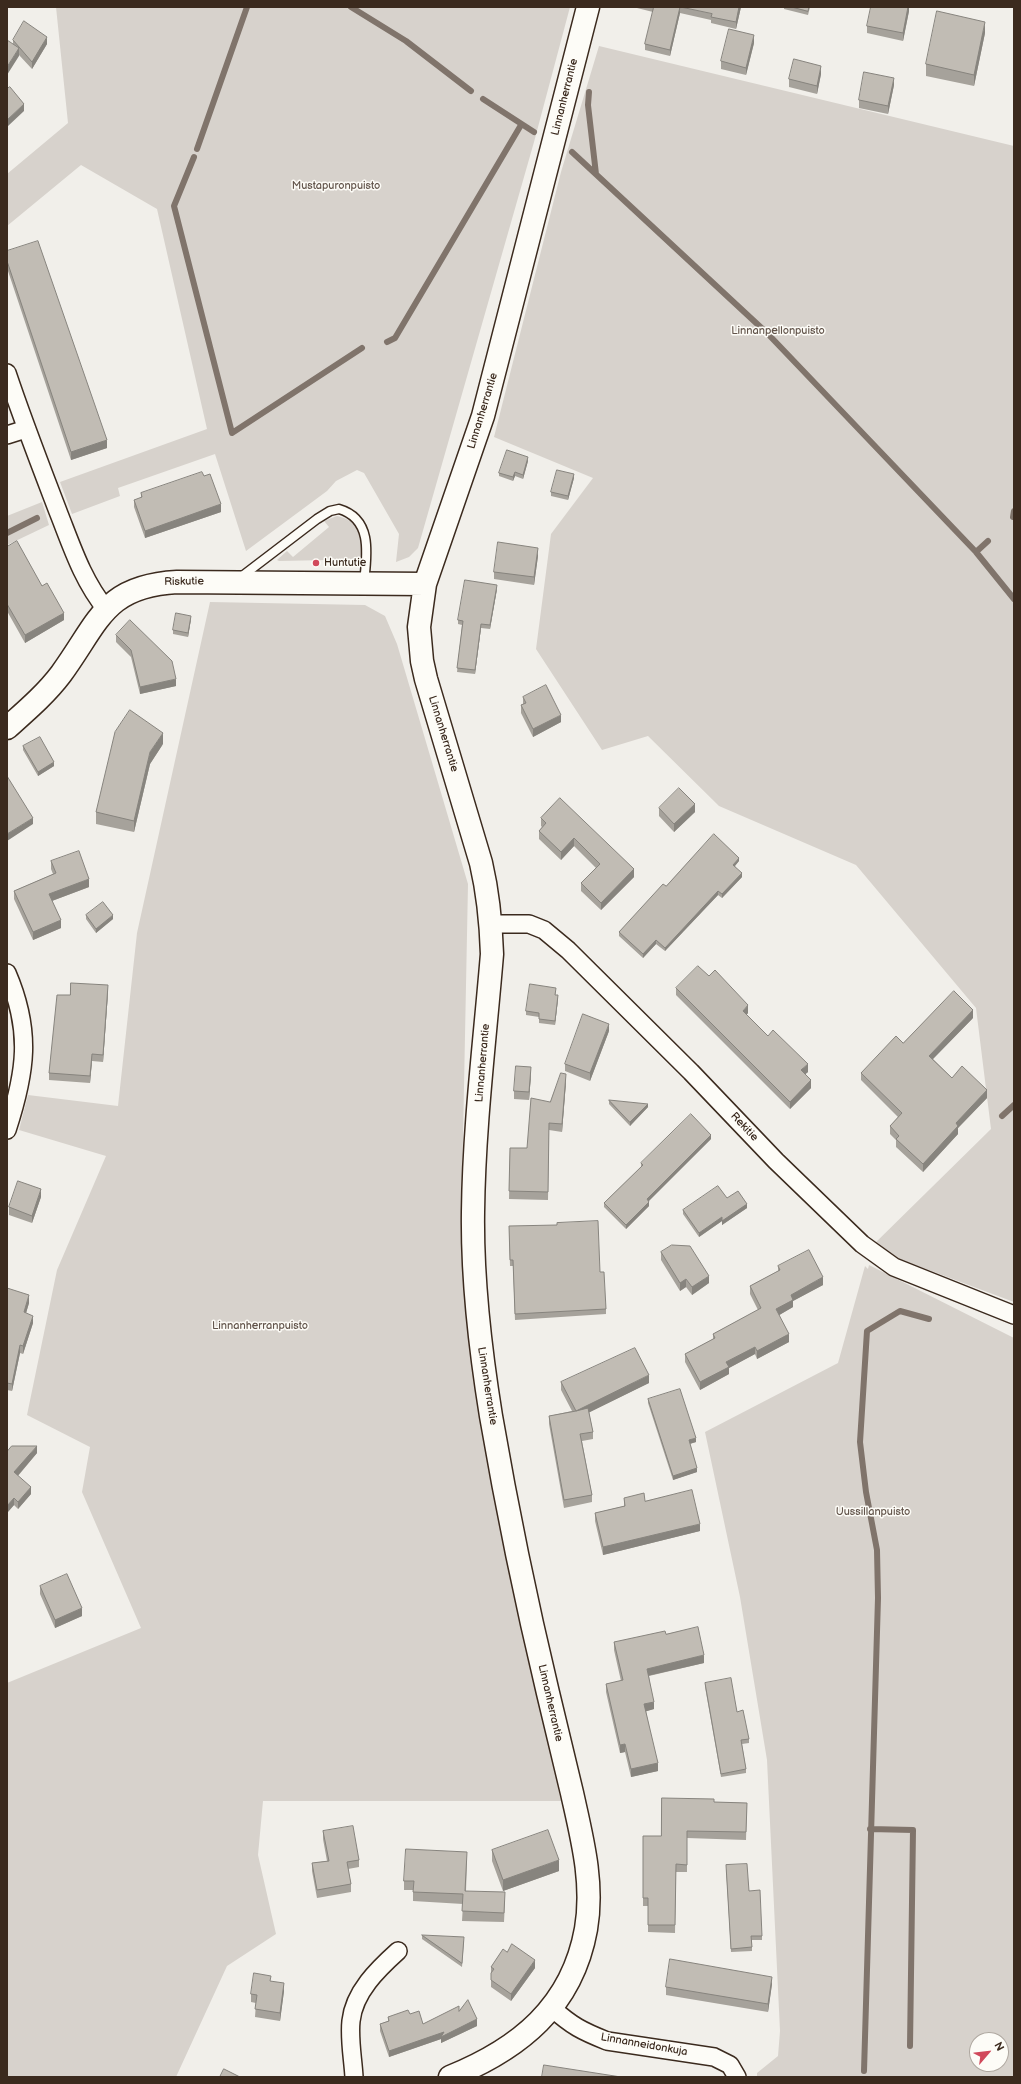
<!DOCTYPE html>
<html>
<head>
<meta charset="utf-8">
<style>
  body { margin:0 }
  #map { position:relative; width:1021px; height:2084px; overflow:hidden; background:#f1efea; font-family:"Balsamiq Sans",sans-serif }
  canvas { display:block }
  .frame { position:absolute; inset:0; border:8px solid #3b2a1e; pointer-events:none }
  .north { position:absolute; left:969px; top:2032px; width:40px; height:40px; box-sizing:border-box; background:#fdfcf7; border:1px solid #afa8a0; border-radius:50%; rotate:62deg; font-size:11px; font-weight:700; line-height:16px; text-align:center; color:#3b2a1e }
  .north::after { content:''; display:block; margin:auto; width:14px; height:18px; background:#d1495b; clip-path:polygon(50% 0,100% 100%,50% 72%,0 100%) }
</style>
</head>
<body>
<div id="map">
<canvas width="1021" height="2084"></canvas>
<div class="frame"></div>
<div class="north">N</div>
</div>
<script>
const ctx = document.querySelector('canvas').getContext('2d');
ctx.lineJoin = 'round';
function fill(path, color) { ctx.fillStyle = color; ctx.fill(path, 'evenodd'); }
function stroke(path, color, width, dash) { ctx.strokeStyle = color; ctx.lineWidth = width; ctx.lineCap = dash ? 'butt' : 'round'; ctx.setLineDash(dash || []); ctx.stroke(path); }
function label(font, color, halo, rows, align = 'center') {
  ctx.font = font + ' "Balsamiq Sans",sans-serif'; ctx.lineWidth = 3; ctx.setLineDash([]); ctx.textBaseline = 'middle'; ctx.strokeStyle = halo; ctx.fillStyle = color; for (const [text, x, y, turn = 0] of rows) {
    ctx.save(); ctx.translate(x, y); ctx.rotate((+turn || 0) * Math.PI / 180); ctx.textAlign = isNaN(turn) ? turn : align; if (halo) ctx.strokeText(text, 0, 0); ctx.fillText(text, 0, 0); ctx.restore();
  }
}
const green = new Path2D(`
  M56,7H570L534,142L418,548L409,557L396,562L399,534L364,473L357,470L336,481L327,491L246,551L215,454L118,488L120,496L72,514L60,482L207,429L157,209L81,165L7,226V174L68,123Z
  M599,46L1014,146V1302L870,1248L991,1129L976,1008L856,865L719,806L648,736L602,750L536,649L551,534L593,478L494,437L561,172Z
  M42,502L49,525L7,545V516Z
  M337,516C354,519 365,533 362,550C361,555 360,558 356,561C350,565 336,563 328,563V560L279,561L277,560L287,551L293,557L329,527L324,521Z
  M210,602L365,605L385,616L397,644L468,884L461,1238L472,1352L481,1430L561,1801H263L258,1855L276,1934L227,1966L176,2077H7V1683L141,1628L82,1492L90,1447L27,1415L57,1270L106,1156L19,1130L28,1095L118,1106L137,933Z
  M869,1265L1014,1338V2077H757V2073L778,2056L780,2031L767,1760L740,1597L705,1432L838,1363L865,1266L868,1269ZM977,2040H1001V2064H977Z`);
const stream = new Path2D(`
  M351,7L406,41L471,91
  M589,92L588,105L596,174
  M483,99L534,132
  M197,149L247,7
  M572,152L768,334L976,552L1014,599
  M194,157L174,206L232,433L362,348
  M387,342L395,338L521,125
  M1013,517L1014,511
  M7,533L37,518
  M976,552L988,541
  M1002,1116L1014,1105
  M870,1829L913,1830L910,2046
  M864,2071L878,1598L877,1550L866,1492L860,1442L867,1331L900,1311L929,1319`);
const lane = new Path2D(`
  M241,577L317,519L330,511L339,509C373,519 367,555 364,582`);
const street = new Path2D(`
  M7,373C23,421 41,467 59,514C72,547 83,581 106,609
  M7,435L26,429
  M491,924H529L544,930L568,950L691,1072L776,1161L862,1244L894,1267L1014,1315
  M7,973C32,1031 26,1072 7,1130
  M552,2008C572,2026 582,2031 607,2041L714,2057L730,2065L737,2077
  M354,2077C353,2059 349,2039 351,2021C354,1992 378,1969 398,1951`);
const secondary = new Path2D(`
  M7,728C26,711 46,694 61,674C99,622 104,586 177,582L425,584
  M450,2077C519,2049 572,2007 586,1929C594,1883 582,1838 572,1793C564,1759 556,1726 548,1693C526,1601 507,1509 491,1416C480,1348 472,1281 473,1212C474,1126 485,1039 492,954C491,923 488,893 481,863L426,679L422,661L419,627L425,584L483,416L588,7`);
const wall = new Path2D(`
  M633,7H741L736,29L711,23V20L680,13L670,56L645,50V44L653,12Z
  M784,7H810L808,15L784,9Z
  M909,7V11L903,41L867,33V26Z
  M985,33L974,86L926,76V64Z
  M13,40L47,44L32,69L19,55L13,44Z
  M754,43L746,75L721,69V61Z
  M821,74L817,94L789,87V79Z
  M894,85L888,114L859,108V100Z
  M7,251L107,448L71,460L7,268Z
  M528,461L523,479L515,476L513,481L499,476V473Z
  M204,476L221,512L145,538L134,507V500L141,498V493Z
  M574,478L568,500L551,496V492Z
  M7,547L42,586L64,620L25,643L7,611Z
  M538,556L534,585L494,579V572Z
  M497,589L490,629L481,628L475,674L457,672L462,625L458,624V620Z
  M191,619L188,637L173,634V630Z
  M116,635L176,686L140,694L131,657L116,642Z
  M523,697L561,722L533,737L521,713V705L523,704Z
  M163,744L150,764L134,832L96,824V812Z
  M23,746L54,766L38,776L23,750Z
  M560,798L634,877L601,910L581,891V883L596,868L574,846L561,860L539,839V831L542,827L541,826V818Z
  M659,808L695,812L674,832L659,816Z
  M51,861L89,887L52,901L61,928L33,940L14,899V891L53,874L51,869Z
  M739,861L735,866L742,877L722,898L718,895L665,951L656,944L643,958L619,936V932L666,886Z
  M86,915L113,919L96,933L86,919Z
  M709,976L748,1013L746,1015L768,1036L808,1072L805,1074L811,1088L790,1109L676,995V988Z
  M556,992L555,995L558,999L555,1025L539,1023V1017L526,1015V1011Z
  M108,993L103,1062L92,1061L90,1083L49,1080V1073L70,995Z
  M973,1018L933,1059L952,1078L987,1098L958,1128V1134L923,1172L896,1147V1140L890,1134V1126L898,1117L861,1080V1073L903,1043Z
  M609,1031L590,1081L565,1071V1064Z
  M531,1075L529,1100L514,1099V1091Z
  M566,1082L562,1132L549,1130L548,1200L509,1199L510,1148H527L550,1102Z
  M609,1100L648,1107L630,1126L609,1104Z
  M711,1139L648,1201L649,1206L626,1229L604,1207V1203L641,1167V1163Z
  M41,1197L32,1223L9,1215V1207Z
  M727,1198L747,1208L722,1225V1221L699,1237L683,1214V1210Z
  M509,1226L600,1272L606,1309V1314L515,1320L513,1266H510Z
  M661,1252L709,1283L692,1295L686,1287L680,1291L661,1260Z
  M778,1266L823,1285L793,1301V1307L779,1315L789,1342L757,1359L755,1354L729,1368V1374L700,1390L685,1362V1354L713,1339V1334L758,1310L750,1294V1286L778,1271Z
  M7,1288L29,1303L26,1313L33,1323L23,1354L20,1353L12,1391L7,1390Z
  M561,1382L649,1383L589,1412L593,1432V1439L582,1441L592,1495V1502L564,1508L549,1424V1416L572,1411L561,1390Z
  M648,1399L696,1442L690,1444L697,1472L673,1480L648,1403Z
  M7,1452L37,1453L18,1476L31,1494L18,1509L14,1505L7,1513Z
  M624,1498L645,1501L700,1531L603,1555L595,1521V1513L624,1506Z
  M40,1586L82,1616L55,1628L40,1594Z
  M666,1634L704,1663L649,1676L654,1709L646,1711L658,1771L631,1777L625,1752L620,1753L606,1692V1684L621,1681L614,1650V1642Z
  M705,1683L737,1712L749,1739V1743L742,1744L746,1769V1773L721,1777L705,1687Z
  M714,1802L747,1803L746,1840L687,1838V1872H676L675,1933L648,1932V1906H643V1836H661Z
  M323,1831L359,1860V1867L348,1869L351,1884V1892L317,1898L312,1871V1863L327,1861L323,1839Z
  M492,1850L559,1871L503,1891L492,1861Z
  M467,1861L466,1891L505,1901L504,1922L462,1921L463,1904L413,1901V1890H404V1881Z
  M726,1869L749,1891L762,1936V1940H752V1951L731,1952Z
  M422,1935L464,1941L462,1967L422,1939Z
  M507,1952L535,1968L511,2001L491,1987V1967Z
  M271,1981L284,1991L280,2021L255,2017L256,2003L251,2002V1994Z
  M772,1984L768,2012L666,1995V1987Z
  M459,2011L477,2026L441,2043V2039L389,2057L380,2031V2024L388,2021V2017L410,2014L423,2024Z`);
const shadedWall = new Path2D(`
  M680,7V13L670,56V50Z
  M739,7H741L736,29V22Z
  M908,7H909V11L903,41V33Z
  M985,22V33L974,86V75Z
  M754,35V43L746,75V68Z
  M47,37V44L32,69V62Z
  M19,48V56L7,75V67Z
  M821,66V74L817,94V86Z
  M894,78V85L888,114V106Z
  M24,104V111L7,127V120Z
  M107,440V448L71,460V452Z
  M528,457V461L523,479V475Z
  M515,472V476L513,481V477Z
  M574,474V478L568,500V496Z
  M221,504V512L145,538V531Z
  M538,548V556L534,585V577Z
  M497,585V589L490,629V625Z
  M64,613V620L25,643V635Z
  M191,616V619L188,637V633Z
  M481,624V628L475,674V670Z
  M176,679V686L140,694V687Z
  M561,715V722L533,737V729Z
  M163,733V744L150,764L134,832V821L150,752Z
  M54,762V766L38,776V772Z
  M695,804V812L674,832V824Z
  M33,818V824L7,841V834Z
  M574,838V846L561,860V852Z
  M739,858V861L733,868V865Z
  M634,869V877L601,910V903Z
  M742,873V877L722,898V894Z
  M89,879V887L49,902V894Z
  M718,891V895L665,951V948Z
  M113,915V919L96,933V929Z
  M61,920V928L33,940V932Z
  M656,940V944L643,958V954Z
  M108,985V993L103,1062V1055Z
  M558,995V999L555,1025V1021Z
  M748,1005V1013L743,1019V1011Z
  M973,1010V1018L929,1063V1056Z
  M609,1024V1031L590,1081V1073Z
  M92,1054V1061L90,1083V1076Z
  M808,1064V1072L801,1078V1070Z
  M531,1067V1075L529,1100V1092Z
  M566,1074V1082L562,1132V1124Z
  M811,1080V1088L790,1109V1102Z
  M987,1090V1098L958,1128V1134L923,1172V1164L956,1123Z
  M648,1104V1107L630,1126V1122Z
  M711,1135V1139L647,1203V1199Z
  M41,1189V1197L32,1223V1216Z
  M649,1202V1206L626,1229V1225Z
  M747,1204V1208L722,1225V1221L699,1237V1233L722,1217Z
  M709,1276V1283L692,1295V1287Z
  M823,1277V1285L793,1301V1307L776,1317V1309L791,1295Z
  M686,1279V1287L680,1291V1283Z
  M29,1295V1303L24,1320V1312Z
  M33,1316V1323L23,1354V1346Z
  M789,1334V1342L757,1359V1351Z
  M20,1345V1353L12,1391V1384Z
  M755,1347V1354L729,1368V1374L700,1390V1382L726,1362Z
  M649,1375V1383L576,1419V1411Z
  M696,1438V1442L689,1444V1440Z
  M37,1446V1453L14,1480V1472Z
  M697,1468V1472L673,1480V1476Z
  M31,1487V1494L18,1509V1502Z
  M14,1498V1505L7,1513V1506Z
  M700,1524V1531L603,1555V1547Z
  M82,1608V1616L55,1628V1620Z
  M704,1655V1663L647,1676V1669Z
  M654,1702V1709L644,1712V1704Z
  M625,1744V1752L620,1753V1745Z
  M658,1763V1771L631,1777V1769Z
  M559,1860V1871L503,1891V1880Z
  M535,1960V1968L511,2001V1994Z
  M772,1977V1984L768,2012V2004Z
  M284,1983V1991L280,2021V2013Z
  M477,2019V2026L441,2043V2039L389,2057V2051Z`);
const building = new Path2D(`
  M654,7H680L670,50L645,44Z
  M681,7H739L736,22L711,17L712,14Z
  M792,7H809L808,11Z
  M871,7H908L903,33L867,26Z
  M937,11L985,22L974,75L926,64Z
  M24,21L47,37L32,62L13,40Z
  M729,29L754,35L746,68L721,61Z
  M7,40L19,48L7,67Z
  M794,59L821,66L817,86L789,79Z
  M864,72L894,78L888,106L859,100Z
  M10,87L24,104L7,120V89Z
  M38,241L107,440L71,452L7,261V251Z
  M507,450L528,457L523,475L515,472L513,477L499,473Z
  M557,470L574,474L568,496L551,492Z
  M202,472L204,476L210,474L221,504L145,531L134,500L142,497L141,493Z
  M17,541L42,586L47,583L64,613L25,635L7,604V547Z
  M498,542L538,548L534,577L494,572Z
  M465,580L497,585L490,625L481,624L475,670L457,668L463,621L458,620Z
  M176,613L191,616L188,633L173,630Z
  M130,620L172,661L176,679L140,687L131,650L116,635Z
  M546,685L561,715L533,729L521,705L526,703L523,697Z
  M130,710L163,733L150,752L134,821L96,812L115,732Z
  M40,737L54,762L38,772L23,746Z
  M7,776L33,818L7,834Z
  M679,788L695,804L674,824L659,808Z
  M560,798L634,869L601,903L581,883L600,864L574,838L561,852L539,831L546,823L541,818Z
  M714,834L739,858L733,865L742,873L722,894L718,891L665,948L656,940L643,954L619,932L663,884L666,886Z
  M79,851L89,879L49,894L61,920L33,932L14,891L56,873L51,861Z
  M103,902L113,915L96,929L86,915Z
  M698,966L709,976L715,970L748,1005L743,1011L768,1036L773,1030L808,1064L801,1070L811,1080L790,1102L676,988Z
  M71,983L108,985L103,1055L92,1054L90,1076L49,1073L57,995H70Z
  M530,984L556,988L555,995H558L555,1021L539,1019V1013L526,1011Z
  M954,991L973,1010L929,1056L952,1078L962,1066L987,1090L956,1123L958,1126L923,1164L896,1139L899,1136L890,1126L902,1113L861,1073L896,1036L903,1043Z
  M583,1014L609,1024L590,1073L565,1064Z
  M516,1066L531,1067L529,1092L514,1091Z
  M561,1073L566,1074L562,1124L549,1123L548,1192L509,1191L510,1148H527L531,1098L550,1102Z
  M609,1100L648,1104L630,1122Z
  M691,1114L711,1135L647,1199L649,1202L626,1225L604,1203L643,1165L641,1163Z
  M18,1181L41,1189L32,1216L9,1207Z
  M718,1186L727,1198L738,1191L747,1204L722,1221V1217L699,1233L683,1210Z
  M598,1221L600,1272H604L606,1309L515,1314L513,1260H510L509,1226L557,1225V1223Z
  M672,1245L690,1246L709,1276L692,1287L686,1279L680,1283L661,1252Z
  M809,1250L823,1277L791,1295L793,1300L776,1309L789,1334L757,1351L755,1347L726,1362L729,1367L700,1382L685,1354L715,1338L713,1334L761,1308L750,1286L780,1270L778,1266Z
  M7,1288L29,1295L24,1312L33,1316L23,1346L20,1345L12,1384L7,1383Z
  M635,1348L649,1375L576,1411L588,1408L593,1432L580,1434L592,1495L564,1500L549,1416L576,1411L561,1382Z
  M680,1389L696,1438L689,1440L697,1468L673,1476L648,1399Z
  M12,1446H37L14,1472L31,1487L18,1502L14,1498L7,1506V1452Z
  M692,1490L700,1524L603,1547L595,1513L625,1506L624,1498L644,1493L645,1501Z
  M67,1574L82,1608L55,1620L40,1586Z
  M698,1627L704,1655L647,1669L654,1702L644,1704L658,1763L631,1769L625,1744L620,1745L606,1684L623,1680L614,1642L665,1631L666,1634Z
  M731,1678L737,1712L743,1710L749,1739L741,1740L746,1769L721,1774L705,1683Z
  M662,1798L714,1799V1802L747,1803L746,1832L687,1831V1865L676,1864L675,1925H648V1898H643V1836H661Z
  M353,1826L359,1860L347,1862L351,1884L317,1890L312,1863L329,1861L323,1831Z
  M548,1830L559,1860L503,1880L492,1850Z
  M406,1849L467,1852L465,1891L505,1892L504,1913L462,1911L463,1894L413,1892L414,1881H404Z
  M747,1864L749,1891L760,1890L762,1936H751L752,1947L731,1949L726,1865Z
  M422,1935L464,1937L462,1963Z
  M512,1944L535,1960L511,1994L491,1980V1973L494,1969L491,1967L503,1949L507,1952Z
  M670,1959L772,1977L768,2004L666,1987Z
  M254,1973L271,1976L270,1981L284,1983L280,2013L255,2009L257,1995L251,1994Z
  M468,2000L477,2019L441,2037L444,2032L389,2051L380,2024L389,2021L388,2017L408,2010L410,2014L419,2011L423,2024L459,2006V2011Z
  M544,2065L621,2077H542Z
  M224,2069L240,2077H220Z`);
const markers = [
  [316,563,4,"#d1495b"]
];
const streetNames = [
  ["Linnanherrantie",565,97,-76],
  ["Linnanherrantie",483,411,-73],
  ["Riskutie",184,582,-1],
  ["Linnanherrantie",443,734,73],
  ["Linnanherrantie",483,1063,-85],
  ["Rekitie",744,1127,47],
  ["Linnanherrantie",487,1386,81],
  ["Linnanherrantie",550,1703,77],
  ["Linnanneidonkuja",644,2045,10]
];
const parkNames = [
  ["Mustapuronpuisto",336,186],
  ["Linnanpellonpuisto",778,331],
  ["Linnanherranpuisto",260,1326],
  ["Uussillanpuisto",873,1512]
];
const poiNames = [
  ["Huntutie",324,563]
];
fill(green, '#d7d2cc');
stroke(stream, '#80746b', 6);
stroke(lane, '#3b2a1e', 11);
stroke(street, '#3b2a1e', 20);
stroke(secondary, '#3b2a1e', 25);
stroke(lane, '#fdfcf7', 8);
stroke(street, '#fdfcf7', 17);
stroke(secondary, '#fdfcf7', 22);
fill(wall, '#a6a29b');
fill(shadedWall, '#87847e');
fill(building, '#c1bcb4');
stroke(building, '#87847e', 1);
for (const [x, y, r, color] of markers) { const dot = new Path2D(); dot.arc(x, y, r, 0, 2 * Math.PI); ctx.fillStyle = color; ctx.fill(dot); stroke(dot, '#fdfcf7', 1.5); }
label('11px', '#3b2a1e', '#fdfcf7', streetNames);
label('11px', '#62544a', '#fdfcf7', parkNames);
label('11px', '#3b2a1e', '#fdfcf7', poiNames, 'left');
</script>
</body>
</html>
